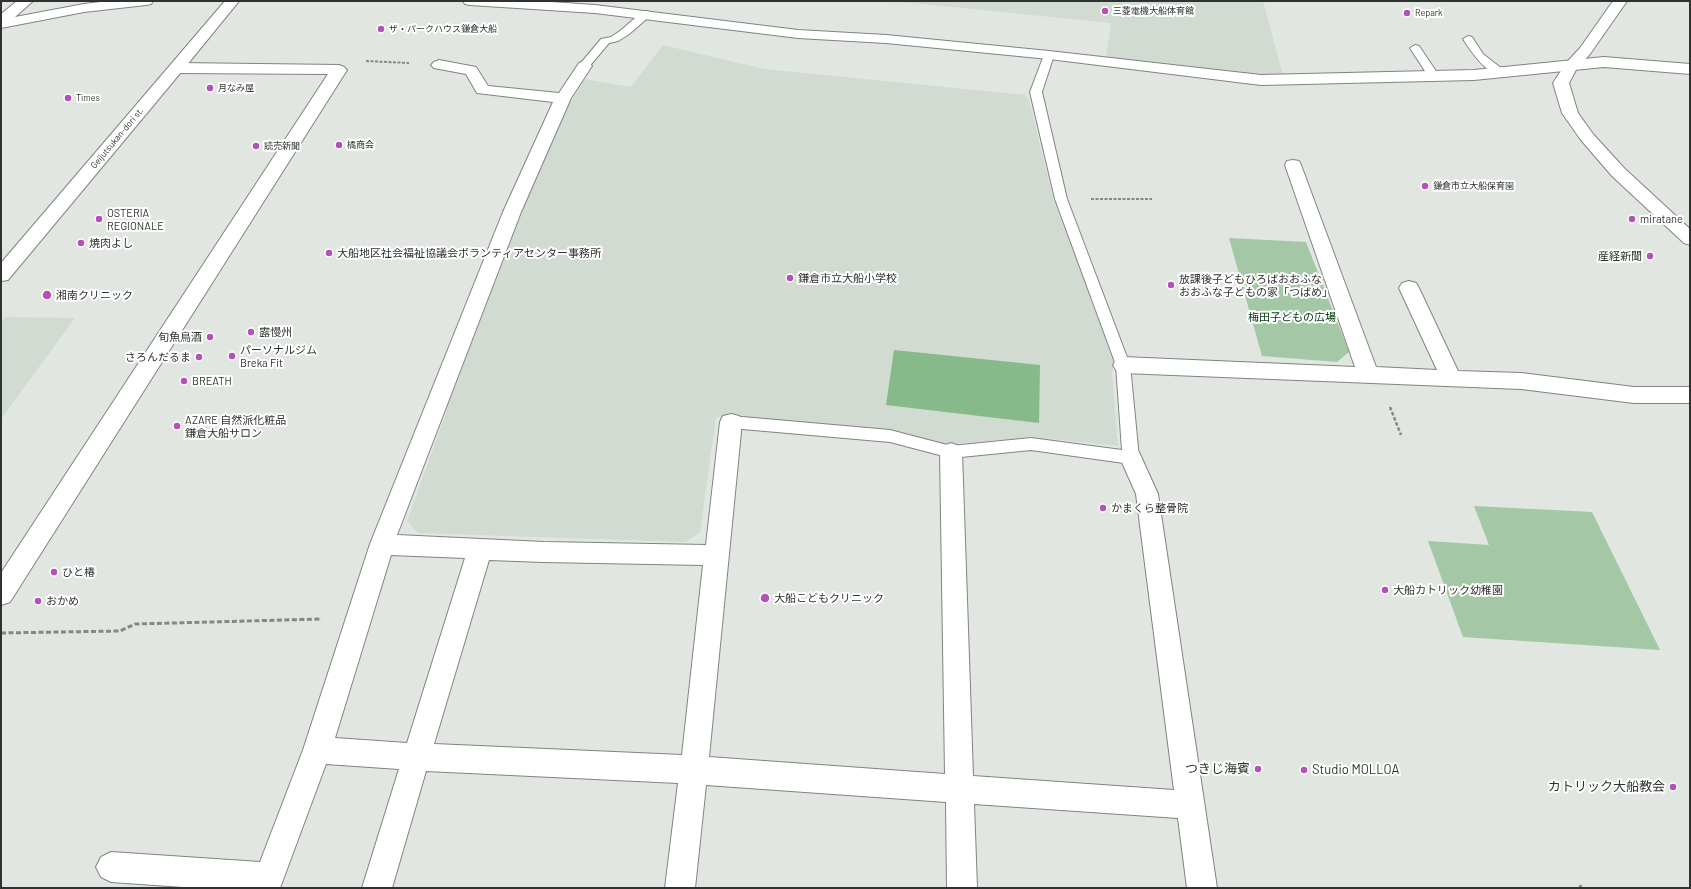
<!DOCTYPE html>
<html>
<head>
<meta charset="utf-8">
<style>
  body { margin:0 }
  #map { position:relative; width:1691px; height:889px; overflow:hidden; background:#e1e6e1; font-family:Barlow,sans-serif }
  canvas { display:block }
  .frame { position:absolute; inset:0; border:2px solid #303231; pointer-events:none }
</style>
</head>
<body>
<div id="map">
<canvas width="1691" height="889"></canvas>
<div class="frame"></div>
</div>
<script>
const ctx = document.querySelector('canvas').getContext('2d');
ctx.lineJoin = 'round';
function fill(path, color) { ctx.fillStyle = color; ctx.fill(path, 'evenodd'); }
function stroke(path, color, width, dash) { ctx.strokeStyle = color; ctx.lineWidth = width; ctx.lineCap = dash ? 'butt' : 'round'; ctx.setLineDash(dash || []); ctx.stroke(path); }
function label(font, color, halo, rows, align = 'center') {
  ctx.font = font + ' Barlow,"Noto Sans JP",sans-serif'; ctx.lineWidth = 4; ctx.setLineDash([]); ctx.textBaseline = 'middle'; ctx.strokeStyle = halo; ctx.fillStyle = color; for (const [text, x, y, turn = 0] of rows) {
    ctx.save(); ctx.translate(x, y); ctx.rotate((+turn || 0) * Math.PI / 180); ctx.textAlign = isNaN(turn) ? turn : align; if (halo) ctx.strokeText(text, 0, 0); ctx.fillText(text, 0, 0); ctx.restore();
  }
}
const built = new Path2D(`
  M862,1H1263L1283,75H1253L1106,58L1111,23L912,3Z
  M663,45L764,69L1025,95L1029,100L1053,198L1115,358L1112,373L1118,446L1032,437L942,445L893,433L716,417L700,532L686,542L418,533L407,521L446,413L444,404L557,126L585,79L631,87Z
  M5,317L75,318L1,419V322Z`);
const green = new Path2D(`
  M1229,238L1306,242L1349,352L1337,362L1262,356Z
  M1474,506L1592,512L1660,650L1463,637L1428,541L1489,545Z`);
const water = new Path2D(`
  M894,350L1040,365L1039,423L886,405Z`);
const pathFar2 = new Path2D(`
  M366,61L409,63
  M1091,199H1152`);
const pathFar1 = new Path2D(`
  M1390,407L1401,435`);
const path = new Path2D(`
  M1,633L120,631L135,624L322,619
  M1580,885L1581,888`);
const service = new Path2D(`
  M646,11L650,12L651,14L650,16L628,35L618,41L609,43L588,68H580L578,66L580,64L601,39L611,37L620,31L642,12Z
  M1468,36L1472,37L1483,54L1505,71L1507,73L1505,75C1489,79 1470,50 1463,39Z
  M1415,45L1419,46L1440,77L1438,79L1434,80L1430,79L1410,48Z
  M1049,52L1054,55L1042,92L1067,199L1130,365L1139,458L1137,463L1131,464L1031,450L951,458L890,442L731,428L725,426L723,422L725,418L731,416L890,430L951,446L1031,438L1122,450L1116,365L1055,199L1030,92L1044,55Z`);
const minor = new Path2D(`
  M17,1H33L15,17L84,4L109,1H153L151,4L146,5L84,12L1,28V14Z
  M463,1H536L595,5L798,30L886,35L1049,51L1261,75L1474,70L1604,57L1690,64V74L1604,67L1474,80L1261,85L1049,59L886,43L798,38L595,13L470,5L465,4Z
  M439,60L476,67L488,86L559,93L579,63L584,61L589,63L592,66L571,98L521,212L397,535L544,542L706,545L720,422L723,416L731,414L739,416L742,422L709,757L945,774L940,452L943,446L951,443L959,446L962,452L973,776L1174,790L1136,494L1120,458L1123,452L1131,449L1139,452L1158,494L1217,888H1187L1178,818L974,804L977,888H947L946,802L706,785L695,888H665L678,783L426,771L392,888H362L399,769L326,764L280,888H198L111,882L101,877L96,867L101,857L111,852L260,862L303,750L370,544L503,212L553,102L477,93L466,74L434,68L431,65L434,62ZM391,555L465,558L407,743L335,738ZM489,560L544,562L703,565L682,755L434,744Z
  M177,63L339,65L344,67L347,70L10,602L1,605V573L328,74L177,73L172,71L169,68L172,65Z
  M1293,160L1299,161L1301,165L1376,367L1437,370L1399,288L1402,283L1409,281L1416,283L1419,288L1458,371L1521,373L1634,387H1690V403H1634L1521,389L1123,373L1116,370L1113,365L1116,360L1123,357L1355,367L1285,165L1287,161Z`);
const tertiary = new Path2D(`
  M225,1H239L182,71L8,280L1,281V263Z
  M1613,1H1627L1590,54L1577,68L1569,83L1578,113L1593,134L1624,168L1690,229V245L1684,243L1612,176L1581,140L1562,113L1553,83L1566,63L1580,48Z`);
const markers = [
  [1105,11,4,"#b451b7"],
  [1407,13,4,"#b451b7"],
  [381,29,4,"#b451b7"],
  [210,88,4,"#b451b7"],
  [68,98,4,"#b451b7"],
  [339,145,4,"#b451b7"],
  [256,146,4,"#b451b7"],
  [1425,186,4,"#b451b7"],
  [99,219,4,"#b451b7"],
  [1632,219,4,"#b451b7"],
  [81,243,4,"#b451b7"],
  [329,253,4,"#b451b7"],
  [1650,256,4,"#b451b7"],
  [790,278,4,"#b451b7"],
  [1171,285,4,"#b451b7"],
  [47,295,5,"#b451b7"],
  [251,332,4,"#b451b7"],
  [210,337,4,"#b451b7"],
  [232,356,4,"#b451b7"],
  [199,357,4,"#b451b7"],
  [184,381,4,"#b451b7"],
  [177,426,4,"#b451b7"],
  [1103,508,4,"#b451b7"],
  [54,572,4,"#b451b7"],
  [1385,590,4,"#b451b7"],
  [765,598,5,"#b451b7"],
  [38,601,4,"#b451b7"],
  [1258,769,4,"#b451b7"],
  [1304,770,4,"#b451b7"],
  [1673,787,4,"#b451b7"]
];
const farPoinames = [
  ["三菱電機大船体育館",1113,11],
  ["Repark",1415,13],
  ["ザ・パークハウス鎌倉大船",389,29],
  ["月なみ屋",218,88],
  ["Times",76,98],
  ["橘商会",347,145],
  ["読売新聞",264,146],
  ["鎌倉市立大船保育園",1433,186]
];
const farStreetnames = [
  ["Geijutsukan-dori st.",117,138,-50]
];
const poiNames = [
  ["OSTERIA",107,213],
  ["REGIONALE",107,226],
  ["miratane",1640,219],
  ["焼肉よし",89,243],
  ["大船地区社会福祉協議会ボランティアセンター事務所",337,253],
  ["産経新聞",1642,256,"right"],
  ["鎌倉市立大船小学校",798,278],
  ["放課後子どもひろばおおふな",1179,279],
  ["おおふな子どもの家「つばめ」",1179,292],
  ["湘南クリニック",56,295],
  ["露慢州",259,332],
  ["旬魚鳥酒",202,337,"right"],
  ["パーソナルジム",240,350],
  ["Breka Fit",240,363],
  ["さろんだるま",191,357,"right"],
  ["BREATH",192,381],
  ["AZARE 自然派化粧品",185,420],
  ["鎌倉大船サロン",185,433],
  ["かまくら整骨院",1111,508],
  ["ひと椿",62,572],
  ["大船カトリック幼稚園",1393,590],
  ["大船こどもクリニック",774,598],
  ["おかめ",46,601]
];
const parkNames = [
  ["梅田子どもの広場",1292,317]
];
const nearPoinames = [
  ["つきじ海賓",1250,769],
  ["Studio MOLLOA",1312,770,"left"],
  ["カトリック大船教会",1665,787]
];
fill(built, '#d1dbd1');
fill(green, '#a4c7a5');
fill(water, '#87ba8a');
stroke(service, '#808480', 2);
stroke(minor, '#808480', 2);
stroke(tertiary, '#808480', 2);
stroke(pathFar2, '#858885', 2, [3, 1.5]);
stroke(pathFar1, '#858885', 2.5, [3.5, 2]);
stroke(path, '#858885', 3, [5, 2.5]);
fill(service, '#fff');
fill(minor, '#fff');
fill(tertiary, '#fff');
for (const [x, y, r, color] of markers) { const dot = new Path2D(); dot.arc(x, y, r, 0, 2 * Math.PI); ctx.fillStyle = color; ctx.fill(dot); stroke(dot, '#fff', 1.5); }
label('9px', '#303231', '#fff', farPoinames, 'left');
label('9px', '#303231', '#fff', farStreetnames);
label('11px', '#303231', '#fff', poiNames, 'left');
label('11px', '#003b0d', '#fff', parkNames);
label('13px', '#303231', '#fff', nearPoinames, 'right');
</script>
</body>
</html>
